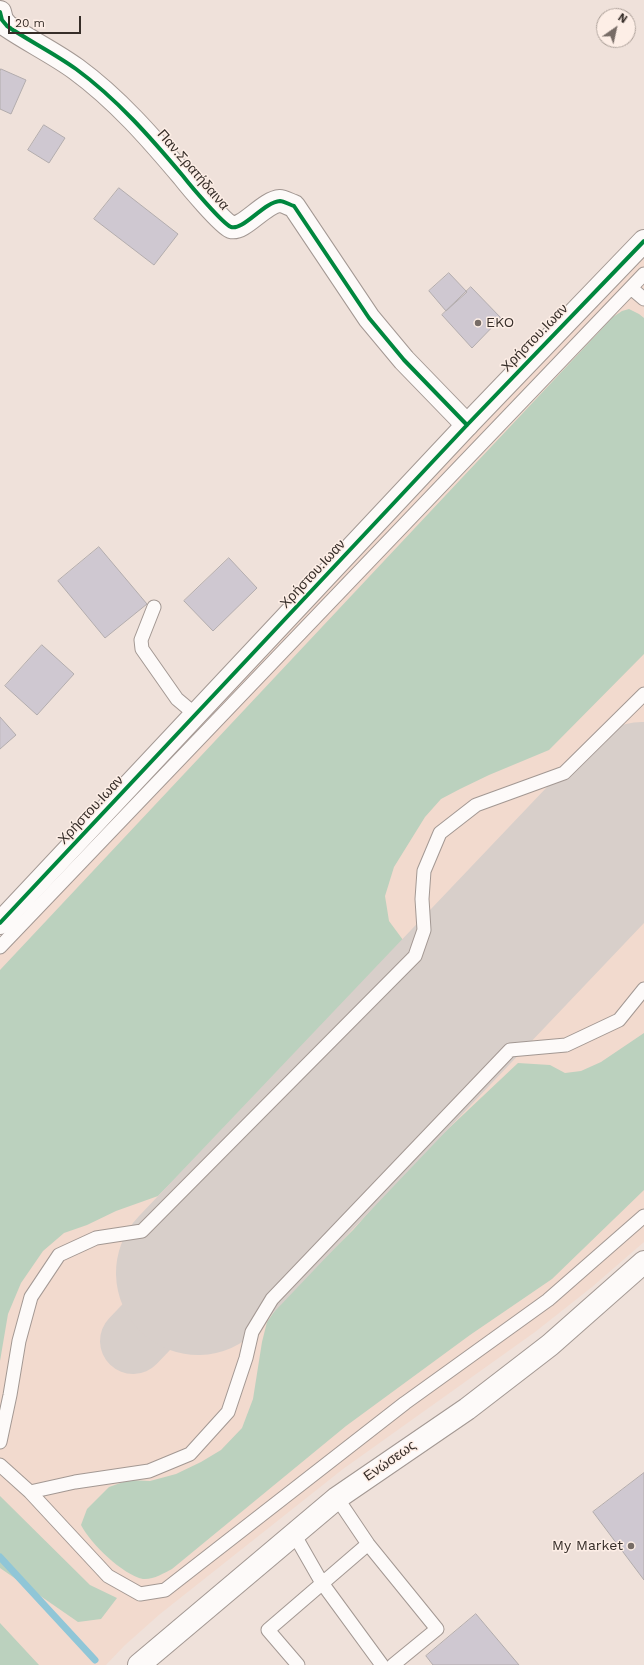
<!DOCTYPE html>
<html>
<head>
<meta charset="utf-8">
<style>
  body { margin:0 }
  #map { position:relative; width:644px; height:1665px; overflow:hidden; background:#efe1da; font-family:"Work Sans",sans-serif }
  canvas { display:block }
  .north { position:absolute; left:596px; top:8px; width:40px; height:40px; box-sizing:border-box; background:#fdeee6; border:1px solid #ada19a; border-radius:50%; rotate:34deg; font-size:11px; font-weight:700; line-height:16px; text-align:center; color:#362d28 }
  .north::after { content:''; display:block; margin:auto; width:14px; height:18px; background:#776c66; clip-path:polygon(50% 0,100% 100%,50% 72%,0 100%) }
  .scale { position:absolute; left:8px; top:16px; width:73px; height:18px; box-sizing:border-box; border:2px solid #362d28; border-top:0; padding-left:5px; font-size:12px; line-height:14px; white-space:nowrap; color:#362d28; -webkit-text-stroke:3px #fdeee6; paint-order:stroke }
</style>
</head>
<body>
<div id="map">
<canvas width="644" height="1665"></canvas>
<div class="north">N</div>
<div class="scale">20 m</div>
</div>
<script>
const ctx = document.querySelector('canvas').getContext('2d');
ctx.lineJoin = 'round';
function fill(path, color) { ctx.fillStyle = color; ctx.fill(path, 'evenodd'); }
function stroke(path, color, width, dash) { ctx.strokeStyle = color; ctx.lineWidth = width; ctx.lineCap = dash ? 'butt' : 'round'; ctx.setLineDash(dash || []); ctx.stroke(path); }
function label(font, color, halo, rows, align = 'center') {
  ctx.font = font + ' "Work Sans",sans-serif'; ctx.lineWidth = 3; ctx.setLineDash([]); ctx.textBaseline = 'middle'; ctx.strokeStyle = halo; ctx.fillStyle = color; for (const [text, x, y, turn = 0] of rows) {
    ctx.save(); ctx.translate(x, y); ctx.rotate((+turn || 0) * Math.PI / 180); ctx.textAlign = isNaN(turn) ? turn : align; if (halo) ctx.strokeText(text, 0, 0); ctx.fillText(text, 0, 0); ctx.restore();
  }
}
const built = new Path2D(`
  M644,256V1242L592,1287L535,1332L343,1469L160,1614L124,1646L106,1665H0V937L549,354Z`);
const green = new Path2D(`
  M629,309L639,314L644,318V654L549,750L489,775L460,789L441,799L425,817L394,867L385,896L389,921L406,944L158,1196L116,1211L87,1225L64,1233L43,1251L21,1283L8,1314L0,1361V970L613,317L622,311Z
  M644,1033V1190L552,1279L470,1335L346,1426L172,1569C164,1573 153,1580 143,1579C123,1575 90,1543 81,1525L87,1509L109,1487L129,1480L150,1481L176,1474L201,1462L221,1450L242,1428L253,1399L262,1342L267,1322L283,1299L353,1230L412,1163L518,1063L550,1065L565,1073L581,1071L601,1062Z
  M0,1496L90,1585L117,1598L101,1619L78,1622L0,1568Z
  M0,1623L39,1665H0Z`);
const stream = new Path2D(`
  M0,1557L95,1660`);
const taxiway = new Path2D(`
  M133,1341L198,1273`);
const runway = new Path2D(`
  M198,1273L644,804`);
const building = new Path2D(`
  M1,69L26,80L11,114L0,109V72Z
  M44,125L65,138L49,163L28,150Z
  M119,188L178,234L154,265L94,219Z
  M449,273L467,292L446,311L429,291Z
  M471,287L501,318L472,348L442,315Z
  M99,547L147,604L105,638L58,581Z
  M229,558L257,588L213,631L184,601Z
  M42,645L74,674L37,715L5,686Z
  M0,717L16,735L0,749Z
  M644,1473V1580L593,1512Z
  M476,1614L519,1665H433L426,1656Z`);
const service = new Path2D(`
  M631,288L644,299
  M154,607L141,640L142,649L177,699L196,715
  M0,947L644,274
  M0,1442L10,1395L19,1341L31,1297L59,1255L96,1238L142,1231L415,956L424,930L422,899L424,871L440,833L476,805L564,773L644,694
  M0,1465L30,1492L108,1576L140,1594L165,1590L405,1403L548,1300L644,1216
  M30,1492L75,1482L149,1471L190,1454L228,1412L246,1358L252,1332L272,1299L510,1050L566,1045L619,1020L644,989
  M337,1498L368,1544L437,1629L393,1665
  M294,1534L322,1583L382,1665
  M298,1665L268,1630L368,1544`);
const minor = new Path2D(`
  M0,12L2,20L7,26C29,41 54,53 76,69C117,99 151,138 183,176C190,185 222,223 231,227C243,231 264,202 280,201C284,201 290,205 294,206L369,318L404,360L467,425`);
const tertiary = new Path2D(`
  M0,923L467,425L644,241`);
const secondary = new Path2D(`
  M139,1665L337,1498L467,1409L550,1345L644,1262`);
const cycleway = new Path2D(`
  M0,12L2,20L7,26C29,41 54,53 76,69C117,99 151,138 183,176C190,185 222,223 231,227C243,231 264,202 280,201C284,201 290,205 294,206L369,318L404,360L467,425
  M0,923L467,425L644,241`);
const markers = [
  [478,323,4,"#776c66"],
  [631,1546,4,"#776c66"]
];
const streetNames = [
  ["Παν.Σρατήδαινα",193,170,49],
  ["Χρήστου.Ιωαν",535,338,-46],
  ["Χρήστου.Ιωαν",313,574,-47],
  ["Χρήστου.Ιωαν",91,810,-47],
  ["Ενώσεως",390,1461,-35]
];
const poiNames = [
  ["EKO",486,323],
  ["My Market",623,1546,"right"]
];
fill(built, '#f2dace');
fill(green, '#bbd1be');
stroke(stream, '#90c6d7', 7);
stroke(taxiway, '#d8cfca', 66);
stroke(runway, '#d8cfca', 164);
fill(building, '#cfc8d1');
stroke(building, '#b2acad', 1);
stroke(service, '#a39893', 15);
stroke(minor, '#a39893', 24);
stroke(tertiary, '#a39893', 24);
stroke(secondary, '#a39893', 24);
stroke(service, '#fdfaf9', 13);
stroke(minor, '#fdfaf9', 22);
stroke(tertiary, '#fdfaf9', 22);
stroke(secondary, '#fdfaf9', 22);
stroke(cycleway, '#00873e', 4);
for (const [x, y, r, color] of markers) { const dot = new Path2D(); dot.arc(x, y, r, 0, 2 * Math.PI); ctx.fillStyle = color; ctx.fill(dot); stroke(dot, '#fdeee6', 1.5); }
label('14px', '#362d28', '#fdeee6', streetNames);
label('14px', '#362d28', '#fdeee6', poiNames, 'left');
</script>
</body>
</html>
